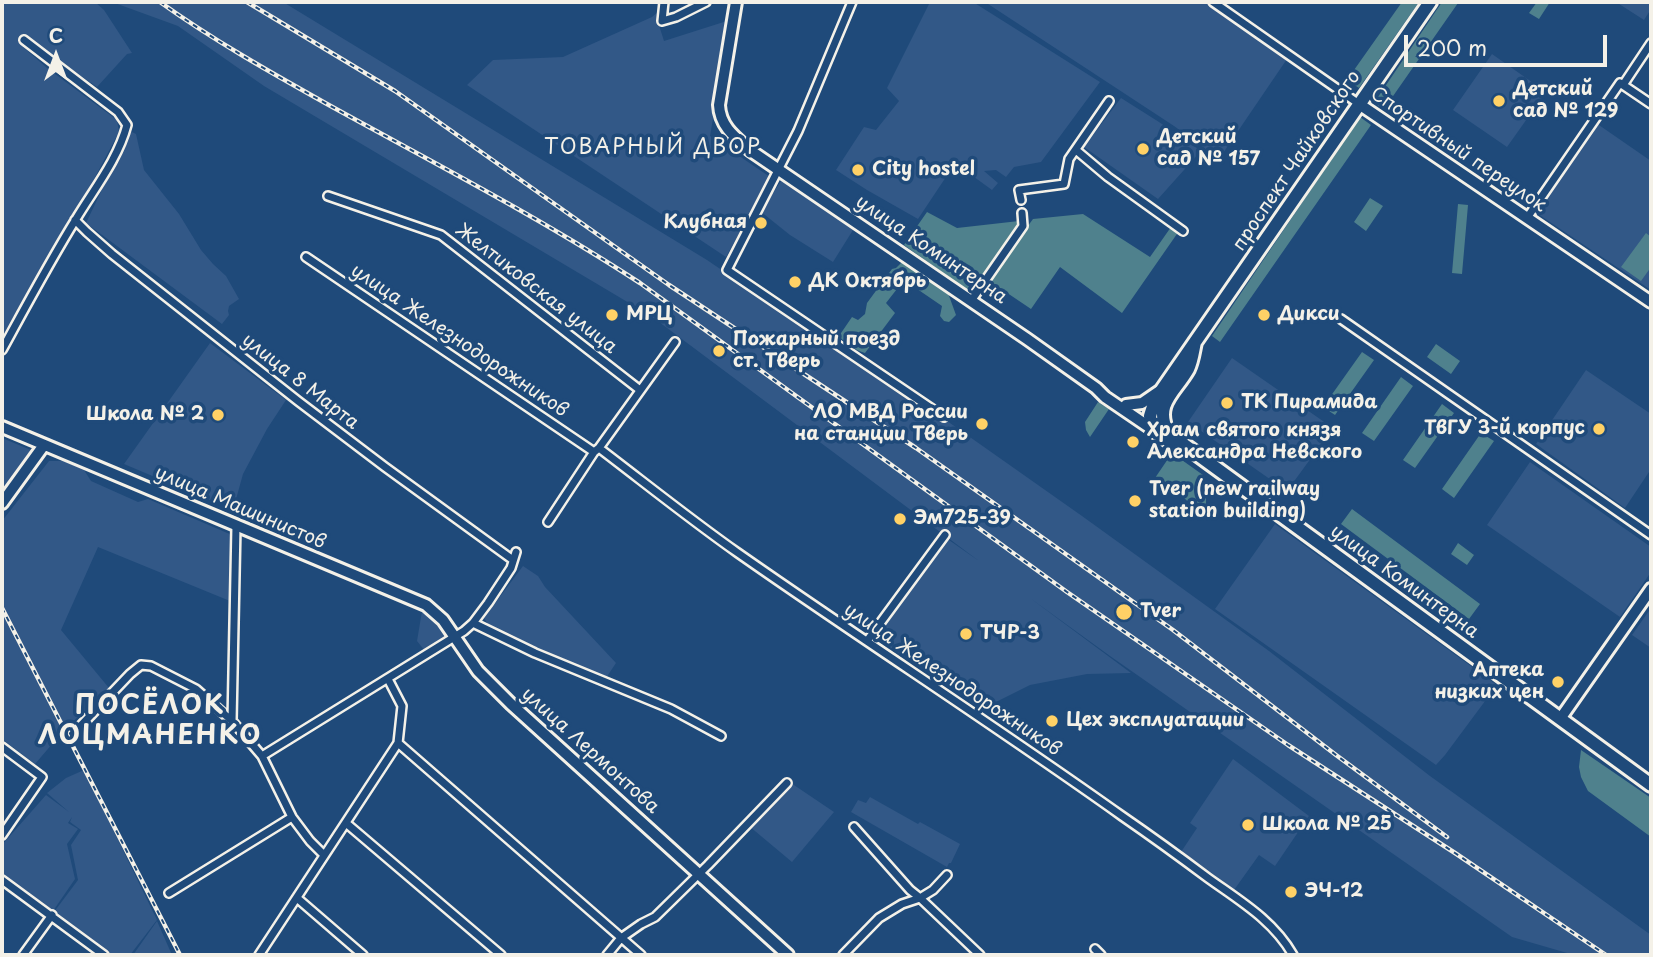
<!DOCTYPE html>
<html>
<head>
<meta charset="utf-8">
<style>
  body { margin:0 }
  #map { position:relative; width:1653px; height:957px; overflow:hidden; background:#1f4a7a; font-family:"Playpen Sans",sans-serif }
  canvas { display:block }
  .frame { position:absolute; inset:0; border:4px solid #f4f1e8; pointer-events:none }
  .north { position:absolute; left:21px; top:21px; width:70px; height:70px; -webkit-text-stroke:5px #1f4a7a; paint-order:stroke; rotate:0deg; font-size:19px; font-weight:700; line-height:28px; text-align:center; color:#f4f1e8 }
  .north::after { content:''; display:block; margin:auto; width:24px; height:32px; background:#f4f1e8; clip-path:polygon(50% 0,100% 100%,50% 72%,0 100%) }
  .scale { position:absolute; left:1404px; top:35px; width:203px; height:32px; box-sizing:border-box; border:4px solid #f4f1e8; border-top:0; padding-left:9px; font-size:21px; line-height:24px; white-space:nowrap; color:#f4f1e8; -webkit-text-stroke:5px #1f4a7a; paint-order:stroke }
</style>
</head>
<body>
<div id="map">
<canvas width="1653" height="957"></canvas>
<div class="frame"></div>
<div class="north">С</div>
<div class="scale">200 m</div>
</div>
<script>
const ctx = document.querySelector('canvas').getContext('2d');
ctx.lineJoin = 'round';
function fill(path, color) { ctx.fillStyle = color; ctx.fill(path, 'evenodd'); }
function stroke(path, color, width, dash) { ctx.strokeStyle = color; ctx.lineWidth = width; ctx.lineCap = dash ? 'butt' : 'round'; ctx.setLineDash(dash || []); ctx.stroke(path); }
function label(font, color, halo, rows, align = 'center') {
  ctx.font = font + ' "Playpen Sans",sans-serif'; ctx.lineWidth = 7; ctx.setLineDash([]); ctx.textBaseline = 'middle'; ctx.strokeStyle = halo; ctx.fillStyle = color; for (const [text, x, y, turn = 0] of rows) {
    ctx.save(); ctx.translate(x, y); ctx.rotate((+turn || 0) * Math.PI / 180); ctx.textAlign = isNaN(turn) ? turn : align; if (halo) ctx.strokeText(text, 0, 0); ctx.fillText(text, 0, 0); ctx.restore();
  }
}
const built = new Path2D(`
  M2,2H95L104,10L132,53L127,54L97,87L29,40L23,47L47,68L117,120L119,132L85,196L2,340Z
  M112,2H283L707,260L866,368L923,404L1082,516L1269,651L1430,776L1651,935V955H1574L1512,937L1110,656L1030,598L1131,673L1087,674L1030,685L982,709L875,637L946,538L979,561L651,316L264,86L178,26Z
  M930,2H973L1100,82L1041,162L1014,167L1006,177L996,170L984,171L998,183L992,190L970,174L946,177L918,219L867,190L836,170L864,127L876,130L899,101L887,88Z
  M985,2H1206L1287,59L1219,159L1174,126Z
  M1616,2H1651V9L1644,20Z
  M658,12V22L664,41L730,20L710,136L770,177L726,257L467,85L493,60L563,57L652,17Z
  M1492,54L1546,92L1507,147L1453,110Z
  M1121,98L1159,122L1201,151L1158,199L1084,147Z
  M1596,123L1651,161V290L1535,212Z
  M130,131L136,134L144,170L179,214L201,250L213,264L226,276L239,299L229,306L228,311L229,315L222,324L86,223Z
  M782,180L853,230L833,262L790,235L760,211Z
  M210,343L286,400L267,429L243,474L235,503L226,507L124,464Z
  M1232,358L1333,428L1287,491L1188,422Z
  M1586,370L1651,414V469L1625,508L1536,444Z
  M2,438L31,450L2,491Z
  M49,461H63L84,470L91,481L138,502L148,499L232,535L230,601L98,547L61,630L109,688L65,729L35,764L2,739V521Z
  M1530,462L1651,547V572L1620,617L1487,525Z
  M1275,524L1497,685L1445,755L1436,765L1215,609Z
  M523,566L538,576L545,587L616,663L606,678L489,626L484,618Z
  M1651,608V648L1632,635Z
  M422,611L440,621L449,635L425,651L417,641Z
  M1233,759L1309,816L1275,866L1259,855L1234,890L1181,852L1197,828L1190,823Z
  M84,770L157,920L130,955H110L54,912L78,880L71,845L81,830L70,822L72,817L68,823L78,829L67,844L75,879L53,911L2,874V845L46,795L69,812L47,793L66,778Z
  M791,783L834,812L792,862L749,826Z
  M870,797L918,824L920,822L960,844L951,863H949L947,867L851,812L858,800L866,803Z
  M157,921L172,955H133Z`);
const green = new Path2D(`
  M1402,2H1419L1359,88L1347,80Z
  M1442,2L1458,3L1384,109L1374,103Z
  M1537,2H1550L1539,19L1529,13Z
  M1360,117L1371,125L1220,342L1212,336Z
  M1370,198L1383,206L1366,231L1354,222Z
  M1458,204L1468,205L1462,274L1452,273Z
  M927,212L957,228L1019,221L1018,231L970,292L904,245Z
  M1083,214L1150,257L1171,227L1179,231L1122,313L1060,267L1031,309L988,280L1033,219Z
  M1646,233L1651,237V267L1641,281L1621,267Z
  M903,261L948,293L956,315L949,322L944,321L940,316L942,306L904,280L886,303L895,313L865,353C855,350 846,344 839,336L852,317L858,320L865,314L867,303L892,269L896,268Z
  M1436,344L1460,361L1451,374L1427,357Z
  M1362,352L1374,360L1335,415L1323,407Z
  M1401,377L1413,386L1374,441L1362,433Z
  M1098,402L1109,409L1090,437L1086,430L1085,422Z
  M1442,404L1454,413L1415,468L1403,460Z
  M1481,433L1494,441L1454,498L1442,489Z
  M1172,453L1203,475L1206,492V506L1200,510H1197L1183,497L1155,478Z
  M1352,509L1480,604L1469,619L1341,524Z
  M1458,543L1474,555L1467,565L1451,554Z
  M1581,750L1651,798V837L1588,791L1581,777L1579,767Z`);
const street = new Path2D(`
  M664,2L662,21L676,17L706,2
  M852,2L798,131L727,270L944,417
  M1213,2L1359,104
  M1623,85L1651,43
  M1076,150L1108,177L1183,231
  M328,196L441,235L640,390
  M1021,200L1019,190L1064,184L1069,159L1109,101
  M1527,218L1620,83L1651,104
  M75,220L87,232L112,254L298,401L385,467L513,560
  M306,257L594,452
  M971,301L1023,226L1022,213
  M1341,319L1651,535
  M2,350C26,306 50,261 76,219C94,189 118,159 127,125L118,112L24,40
  M599,448C645,483 691,520 738,553C865,642 996,726 1122,816C1151,836 1180,857 1208,878C1240,901 1273,920 1293,955
  M548,522L594,452L599,448L675,342
  M473,623L535,653L671,709L721,736
  M867,641L945,535
  M232,721L236,526
  M69,738L130,674L141,665L151,666L196,689L232,721L262,756L292,817L310,841L324,855
  M398,743L641,955
  M2,747L42,777L2,835
  M262,756L464,631L473,623L488,603L511,568L516,552
  M346,823L501,955
  M854,827L910,890L920,898L980,955
  M2,880L104,955
  M169,893L292,817
  M297,898L363,955
  M1095,949L1101,955
  M23,955L52,915
  M259,955L398,743L402,706L388,679
  M607,955L621,938L641,924L655,917L708,865L787,783
  M843,955L879,918L902,904L920,898L933,890L947,875`);
const secondary = new Path2D(`
  M736,2L719,105C720,127 736,138 751,151L1027,339L1096,388L1105,397L1152,429
  M1359,104L1651,302
  M1126,405L1142,403L1158,392
  M2,427L426,605L443,620L478,671L511,704L788,955
  M2,503L44,445
  M1560,719L1651,589`);
const primary = new Path2D(`
  M1195,342C1193,351 1192,361 1188,369C1175,392 1153,404 1168,433L1651,785
  M1172,443L1152,429L1150,416L1155,400L1430,2`);
const rail = new Path2D(`
  M160,2C213,40 270,72 327,104C432,162 539,217 640,283L1067,592L1288,745L1455,853L1606,955
  M247,2L395,91L669,285L916,448L1173,630L1336,755L1447,837
  M2,608L180,955`);
const markers = [
  [1499,101,7,"#ffd166"],
  [1143,149,7,"#ffd166"],
  [858,170,7,"#ffd166"],
  [761,223,7,"#ffd166"],
  [795,282,7,"#ffd166"],
  [612,315,7,"#ffd166"],
  [1264,315,7,"#ffd166"],
  [719,351,7,"#ffd166"],
  [1227,403,7,"#ffd166"],
  [218,415,7,"#ffd166"],
  [982,424,7,"#ffd166"],
  [1599,429,7,"#ffd166"],
  [1133,442,7,"#ffd166"],
  [1135,501,7,"#ffd166"],
  [900,519,7,"#ffd166"],
  [1124,612,9,"#ffd166"],
  [966,634,7,"#ffd166"],
  [1558,682,7,"#ffd166"],
  [1052,721,7,"#ffd166"],
  [1248,825,7,"#ffd166"],
  [1291,892,7,"#ffd166"]
];
const poiNames = [
  ["Детский",1513,90],
  ["сад № 129",1513,112],
  ["Детский",1157,138],
  ["сад № 157",1157,160],
  ["City hostel",872,170],
  ["Клубная",747,223,"right"],
  ["ДК Октябрь",809,282],
  ["МРЦ",626,315],
  ["Дикси",1278,315],
  ["Пожарный поезд",733,340],
  ["ст. Тверь",733,362],
  ["ТК Пирамида",1241,403],
  ["ЛО МВД России",968,413,"right"],
  ["на станции Тверь",968,435,"right"],
  ["Школа № 2",204,415,"right"],
  ["ТвГУ 3-й корпус",1585,429,"right"],
  ["Храм святого князя",1147,431],
  ["Александра Невского",1147,453],
  ["Tver (new railway",1149,490],
  ["station building)",1149,512],
  ["Эм725-39",914,519],
  ["Tver",1140,612],
  ["ТЧР-3",980,634],
  ["Аптека",1544,671,"right"],
  ["низких цен",1544,693,"right"],
  ["Цех эксплуатации",1066,721],
  ["Школа № 25",1262,825],
  ["ЭЧ-12",1305,892]
];
const streetNames = [
  ["Спортивный переулок",1458,150,34],
  ["проспект Чайковского",1297,161,-56],
  ["улица Коминтерна",931,250,34],
  ["Желтиковская улица",536,289,38],
  ["улица Железнодорожников",459,341,34],
  ["улица 8 Марта",300,382,38],
  ["улица Машинистов",240,508,23],
  ["улица Коминтерна",1404,582,36],
  ["улица Железнодорожников",952,680,34],
  ["улица Лермонтова",590,751,42]
];
const neighbourhoodNames = [
  ["ТОВАРНЫЙ ДВОР",653,148]
];
const districtNames = [
  ["ПОСЁЛОК",150,707],
  ["ЛОЦМАНЕНКО",150,737]
];
fill(built, '#325887');
fill(green, '#4f818d');
stroke(street, '#f4f1e8', 12);
stroke(secondary, '#f4f1e8', 16);
stroke(primary, '#f4f1e8', 18);
stroke(street, '#1f4a7a', 7);
stroke(secondary, '#1f4a7a', 10);
stroke(primary, '#1f4a7a', 12);
stroke(rail, '#f4f1e8', 4.5);
stroke(rail, '#1f4a7a', 2, [5]);
for (const [x, y, r, color] of markers) { const dot = new Path2D(); dot.arc(x, y, r, 0, 2 * Math.PI); ctx.fillStyle = color; ctx.fill(dot); stroke(dot, '#1f4a7a', 2.5); }
label('bold 19px', '#f4f1e8', '#1f4a7a', poiNames, 'left');
label('19px', '#f4f1e8', '#1f4a7a', streetNames);
ctx.letterSpacing = '2px';
label('21px', '#f4f1e8', '#1f4a7a', neighbourhoodNames);
ctx.letterSpacing = '0px';
ctx.letterSpacing = '2px';
label('bold 26px', '#f4f1e8', '#1f4a7a', districtNames);
ctx.letterSpacing = '0px';
</script>
</body>
</html>
